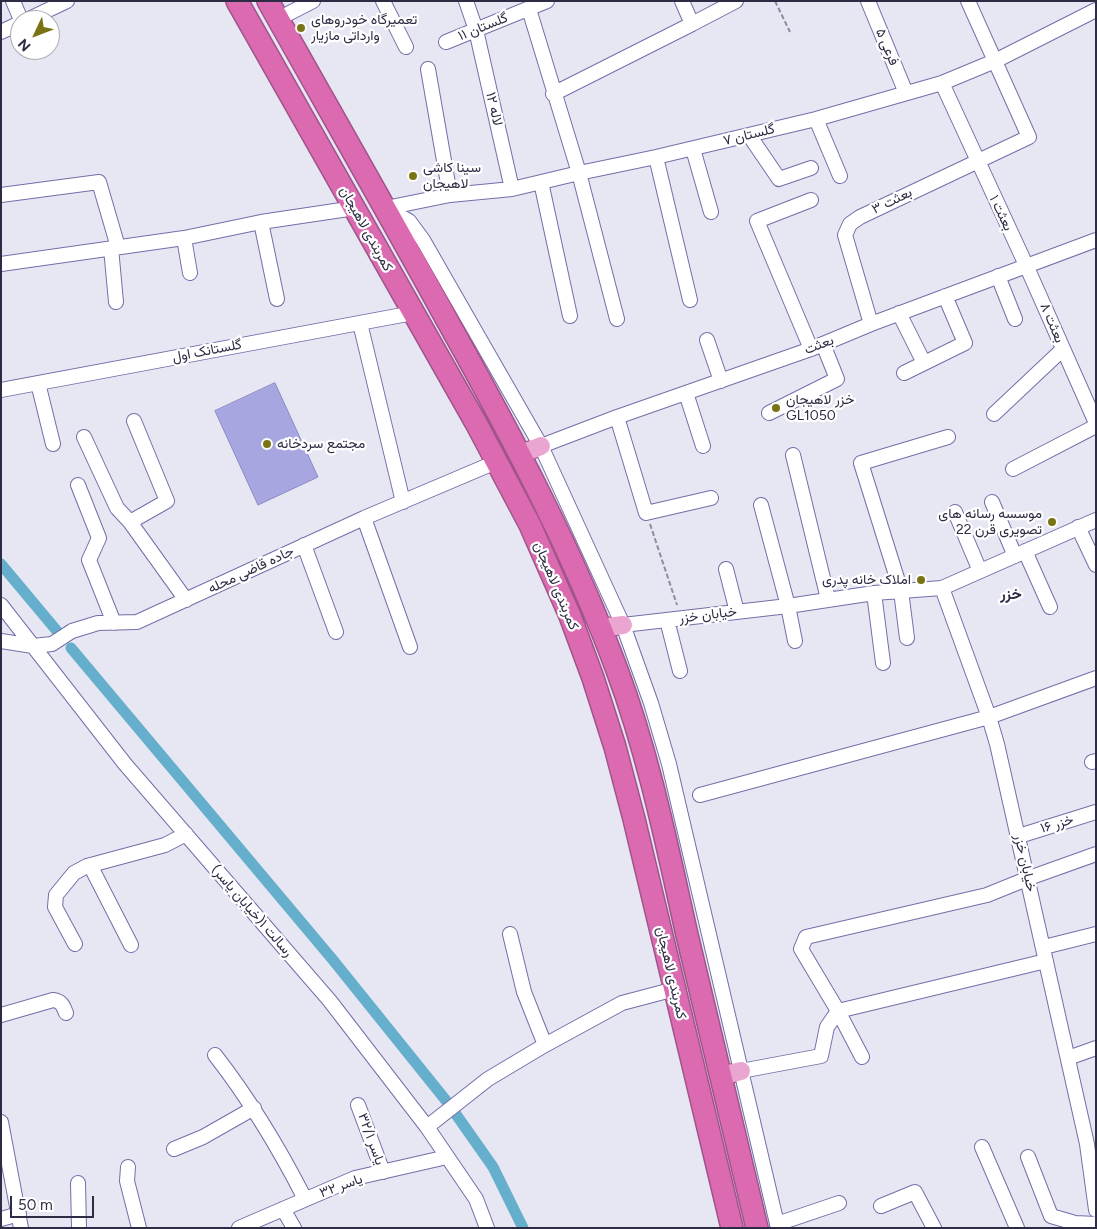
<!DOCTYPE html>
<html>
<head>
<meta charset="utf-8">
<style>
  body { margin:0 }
  #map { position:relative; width:1097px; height:1229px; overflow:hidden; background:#e7e7f4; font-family:Figtree,sans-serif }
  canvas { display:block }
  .frame { position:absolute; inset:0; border:2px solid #2d2c44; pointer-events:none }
  .north { position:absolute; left:10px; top:10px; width:50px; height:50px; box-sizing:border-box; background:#fff; border:1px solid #ababb4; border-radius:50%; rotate:227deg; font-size:14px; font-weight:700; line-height:20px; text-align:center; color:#2d2c44 }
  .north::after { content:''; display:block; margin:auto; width:18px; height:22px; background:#7a7315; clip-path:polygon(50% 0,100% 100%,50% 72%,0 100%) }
  .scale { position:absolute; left:10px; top:1196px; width:84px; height:22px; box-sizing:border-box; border:2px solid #2d2c44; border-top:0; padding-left:6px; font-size:15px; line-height:18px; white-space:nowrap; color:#2d2c44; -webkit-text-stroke:4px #fff; paint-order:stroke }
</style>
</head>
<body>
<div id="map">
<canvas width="1097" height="1229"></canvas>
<div class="frame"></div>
<div class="north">N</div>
<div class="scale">50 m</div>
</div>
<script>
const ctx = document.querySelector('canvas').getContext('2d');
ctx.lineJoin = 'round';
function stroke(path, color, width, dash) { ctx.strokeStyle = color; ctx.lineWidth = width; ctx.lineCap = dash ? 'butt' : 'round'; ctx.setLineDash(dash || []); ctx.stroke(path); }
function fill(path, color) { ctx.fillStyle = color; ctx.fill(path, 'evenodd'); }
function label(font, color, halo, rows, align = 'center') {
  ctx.font = font + ' Figtree,Vazirmatn,sans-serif'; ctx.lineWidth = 4.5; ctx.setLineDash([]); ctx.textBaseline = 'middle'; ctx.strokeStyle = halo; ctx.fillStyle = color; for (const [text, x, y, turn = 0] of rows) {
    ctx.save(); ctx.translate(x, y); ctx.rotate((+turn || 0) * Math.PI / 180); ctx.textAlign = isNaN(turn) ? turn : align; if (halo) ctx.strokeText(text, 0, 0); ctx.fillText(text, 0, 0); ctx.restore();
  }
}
const canal = new Path2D(`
  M1,564L57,631
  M71,648L333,960L448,1103L493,1167L523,1228`);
const building = new Path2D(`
  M275,383L318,477L258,505L215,411Z`);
const path = new Path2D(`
  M775,1L790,32
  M650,524L677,605`);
const minor = new Path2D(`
  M13,1L21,20
  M383,1L406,47
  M466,1L476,30L512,189
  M868,1L906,93
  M529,9L579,173L617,319
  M278,19L313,1
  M27,20L67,1
  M692,24L736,1
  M1,32L20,23
  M446,42L547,1
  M428,69L450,195
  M942,83L1026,265L1096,423
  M553,94L692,24L682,1
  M816,119L840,176
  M749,135L779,179L811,168
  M693,149L711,212
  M656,157L690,300
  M541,182L570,316
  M1,195L99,182L118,247
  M386,208L409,221L423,240L541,446L623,625L651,703L669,764L778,1228
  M386,208L450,195L512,189L579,173L656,157L816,119L942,83L995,61L1096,10
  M261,222L277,299
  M184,238L190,273
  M111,248L116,302
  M1,264L184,238L261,222L355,208
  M998,276L1015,319
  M899,313L924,363
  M360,323L403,502
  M871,324L845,235L850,224L860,217L1029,137L968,1
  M707,340L721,381
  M811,349L757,221L811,200
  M904,373L965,343L945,296
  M38,383L53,444
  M1,390L413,313
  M686,393L703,446
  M769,413L837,379L823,344
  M994,414L1063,349
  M617,417L646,513L711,498
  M84,437L117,508L130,522L186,600
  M541,446L617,417L811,349L871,324L1096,240
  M793,455L828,599
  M1013,469L1096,426
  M78,485L99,538L89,560L114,623
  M992,502L1015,556
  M761,505L788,606L795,641
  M955,512L980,571
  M364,518L410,647
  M130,522L167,501L134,421
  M1078,527L1096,565
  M304,545L336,632
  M1025,551L1050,607
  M726,569L737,612
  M942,588L989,717L997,744L1087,1144L1096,1210
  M874,593L883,663
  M1,605L125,764L330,1001L427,1127L476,1199L487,1228
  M667,620L680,671
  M623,625L788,606L874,593L942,588L1096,520
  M907,638L901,591L861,463L948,437
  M1,641L33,646L52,644L72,631L98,623L137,622L364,518L496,462
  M1092,762L1096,761
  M700,795L989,717L1096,678
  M1019,836L1096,812
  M90,865L131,945
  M510,934L524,992L545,1045
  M75,944L55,907L56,895L74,873L87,866L165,845L186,834
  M1044,947L1096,934
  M1,1015L53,1000C61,1001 63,1005 66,1013
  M215,1055C250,1100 279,1148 305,1199
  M862,1057L838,1011L801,949L806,937L987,895L1029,878L1096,854
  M1068,1058L1096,1048
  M741,1071L821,1056L827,1027L838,1011L1046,961
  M358,1105L383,1172
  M1,1122L21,1228
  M427,1127L488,1079L545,1045L622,1003L675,989
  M982,1147L1017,1228
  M174,1149L203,1137L254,1108
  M1028,1157L1051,1216L1075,1223L1096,1224
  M128,1167L127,1181L139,1228
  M78,1183L79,1228
  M881,1206L915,1192L934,1228
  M283,1209L294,1228
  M1,1219L19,1214
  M777,1224L839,1203
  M239,1228L355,1178L447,1157`);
const major = new Path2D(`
  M521,454L541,446
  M600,628L623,625
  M721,1076L741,1071`);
const highway = new Path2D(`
  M237,1L476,423L530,525L570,616L593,678L615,747L634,819L732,1228
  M268,1C328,108 389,214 448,322C511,435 572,549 617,670C649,756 667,846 687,935C710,1033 734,1130 757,1228`);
const markers = [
  [301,28,5,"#7a7315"],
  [413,176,5,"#7a7315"],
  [776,408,5,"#7a7315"],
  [267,444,5,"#7a7315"],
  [1052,522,5,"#7a7315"],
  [921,580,5,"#7a7315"]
];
const poiNames = [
  ["تعمیرگاه خودروهای",311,20],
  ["وارداتی مازیار",311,36],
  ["سینا کاشی",423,168],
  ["لاهیجان",423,184],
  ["خزر لاهیجان",786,400],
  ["GL1050",786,416],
  ["مجتمع سردخانه",277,444],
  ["موسسه رسانه های",1042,514,"right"],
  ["تصویری قرن 22",1042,530,"right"],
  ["املاک خانه پدری",911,580,"right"]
];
const streetNames = [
  ["گلستان ۱۱",483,27,-22],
  ["فرعی ۵",887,47,67],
  ["لاله ۱۲",494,109,77],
  ["گلستان ۷",749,135,-14],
  ["بعثت ۳",892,201,-26],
  ["بعثت ۱",1001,213,65],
  ["کمربندی لاهیجان",366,229,61],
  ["بعثت ۸",1052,323,67],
  ["بعثت",819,345,-21],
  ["گلستانک اول",207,351,-11],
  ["جاده قاضی محله",251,570,-25],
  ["کمربندی لاهیجان",556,586,67],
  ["خیابان خزر",708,615,-7],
  ["خزر ۱۶",1057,824,-17],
  ["خیابان خزر",1025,863,77],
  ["رسالت ۱(خیابان یاسر)",252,911,49],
  ["کمربندی لاهیجان",671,973,77],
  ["یاسر ۳۲/۱",371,1139,70],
  ["یاسر ۳۲",341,1186,-20]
];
const neighbourhoodNames = [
  ["خزر",1011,595]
];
stroke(canal, '#65afcc', 11);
fill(building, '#a7a6e1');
stroke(building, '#8a89c4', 1);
stroke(minor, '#716fa8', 16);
stroke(major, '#9f548a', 20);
stroke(highway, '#9f548a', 24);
stroke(path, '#8e8da0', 2, [5, 2.5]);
stroke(minor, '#fff', 14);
stroke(major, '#eaa6d0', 18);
stroke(highway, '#dc6ab0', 21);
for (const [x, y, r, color] of markers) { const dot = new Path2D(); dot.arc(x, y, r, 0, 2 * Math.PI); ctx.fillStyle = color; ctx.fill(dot); stroke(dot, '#fff', 2); }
label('14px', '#2d2c44', '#fff', poiNames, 'left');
label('14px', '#2d2c44', '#fff', streetNames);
label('bold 15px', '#2d2c44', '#fff', neighbourhoodNames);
</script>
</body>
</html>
